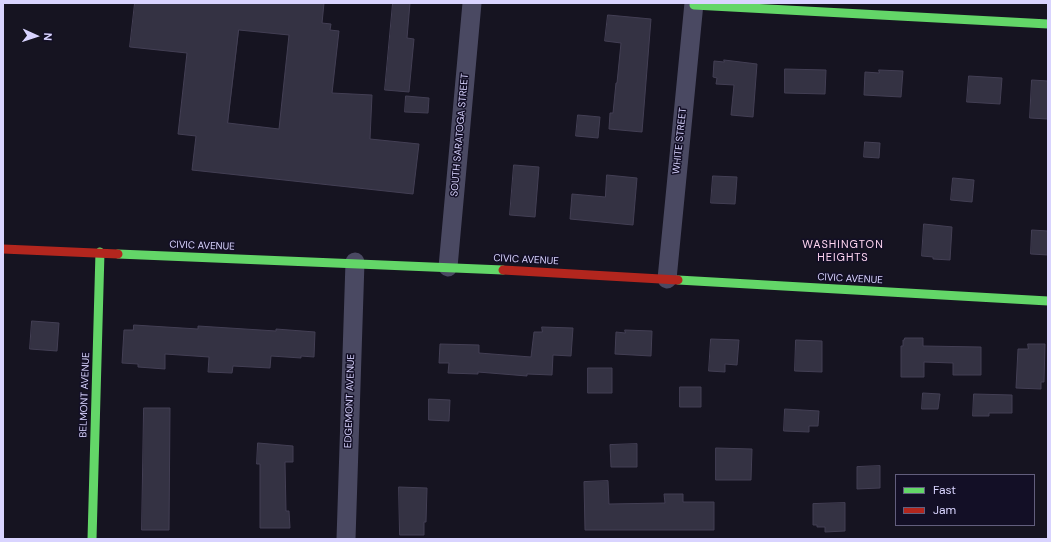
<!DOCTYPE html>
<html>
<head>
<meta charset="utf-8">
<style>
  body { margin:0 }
  #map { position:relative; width:1051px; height:542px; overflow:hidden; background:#161421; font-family:"DM Sans",sans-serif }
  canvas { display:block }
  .frame { position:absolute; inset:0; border:4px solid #d9d4ff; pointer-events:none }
  .legend { position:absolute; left:895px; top:474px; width:140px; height:52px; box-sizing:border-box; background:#130f26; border:1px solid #625e7d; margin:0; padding:5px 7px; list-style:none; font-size:12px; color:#d9d4ff }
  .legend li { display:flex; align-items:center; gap:8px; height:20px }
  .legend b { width:20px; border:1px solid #625e7d }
  .north { position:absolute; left:16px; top:16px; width:40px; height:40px; -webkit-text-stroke:3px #130f26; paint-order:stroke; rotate:93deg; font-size:11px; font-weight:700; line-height:16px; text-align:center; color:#d9d4ff }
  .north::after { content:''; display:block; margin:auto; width:14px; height:18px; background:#d9d4ff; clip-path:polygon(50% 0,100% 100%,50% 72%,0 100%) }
</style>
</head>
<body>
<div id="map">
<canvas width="1051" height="542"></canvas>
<div class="frame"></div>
<ul class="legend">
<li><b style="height:5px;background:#63d668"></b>Fast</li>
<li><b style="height:5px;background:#b3261e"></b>Jam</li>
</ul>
<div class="north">N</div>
</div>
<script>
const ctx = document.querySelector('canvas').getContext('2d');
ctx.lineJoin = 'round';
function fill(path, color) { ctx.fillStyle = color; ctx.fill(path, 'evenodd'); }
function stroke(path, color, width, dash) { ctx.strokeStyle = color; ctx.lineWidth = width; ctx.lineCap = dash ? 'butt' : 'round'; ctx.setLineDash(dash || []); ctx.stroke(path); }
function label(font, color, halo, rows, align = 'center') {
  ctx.font = font + ' "DM Sans",sans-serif'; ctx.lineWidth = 3; ctx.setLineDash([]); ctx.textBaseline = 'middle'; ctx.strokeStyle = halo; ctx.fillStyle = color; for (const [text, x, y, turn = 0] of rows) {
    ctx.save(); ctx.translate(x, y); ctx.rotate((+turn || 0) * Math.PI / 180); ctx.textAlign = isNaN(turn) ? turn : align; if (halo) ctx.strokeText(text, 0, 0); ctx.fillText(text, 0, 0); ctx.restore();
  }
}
const building = new Path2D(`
  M135,3H324L322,23L331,24L330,30L339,31L332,93L372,95L370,139L419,144L413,194L192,170L196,136L178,134L187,53L130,47ZM239,30L289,35L279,129L228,123Z
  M393,3H410L407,38L414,39L409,92L385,90Z
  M608,15L651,19L642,132L609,129L610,113H613L616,83H617L621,43L605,41Z
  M724,60L757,64L753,117L731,115L734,85L716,84L717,78L713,77L714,61L724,62Z
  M785,69L826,70L825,94L785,93Z
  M879,70L903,71L901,97L864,95L865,72L879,73Z
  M969,76L1002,78L1000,104L967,102Z
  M1032,80L1048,81V119L1030,118Z
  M406,96L429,98L428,113L405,112Z
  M578,115L600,117L598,138L576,136Z
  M865,142L880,143L879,158L864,157Z
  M514,165L539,167L535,217L510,215Z
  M607,175L637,178L633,225L570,219L572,194L605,197Z
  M713,176L737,177L735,204L711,203Z
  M953,178L974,180L972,202L951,200Z
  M924,224L952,227L950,260L933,259V257L922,256Z
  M1032,230L1048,231V255L1031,254Z
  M32,321L59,323L57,351L30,349Z
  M134,325L198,329V326L276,331V329L315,332L314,357L301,356V358L271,356L270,368L233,366L232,373L208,372L209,357L165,354V369L138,367V364L122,363L124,330H133Z
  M542,327L573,328L571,356L553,355L552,375L527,374V376L478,372V374L448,373L449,363H439L440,344L479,345V353L531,357L534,332H542Z
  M625,330L652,331L651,356L615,354L616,332L625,333Z
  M905,338H923V346L981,347V375H953V363L924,362V377H901V346H903V340H904Z
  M711,339L739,340L737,365L725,364V372L709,371Z
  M796,340L822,341V372L795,371Z
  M1028,344H1045L1044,382H1041V389L1016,388L1018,349H1028Z
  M588,368H612V393H588Z
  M680,387H701V407H680Z
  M923,393L940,394L938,409H922Z
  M974,394L1012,395V413H989V416H973Z
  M429,399L450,400L449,421L429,420Z
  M144,408H170L169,530H142Z
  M785,409L819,411L818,426H809V432L784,431Z
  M258,443L293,446V462H285L286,511H289L290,528H260V464H257Z
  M637,444V467H611L610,445Z
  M716,448L752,449L751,480H716Z
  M880,466V488L857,489V467Z
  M608,481L609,504L665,503L664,494H683V502H714V530H585L584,482Z
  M399,487L427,488L426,522H424V535H400Z
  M845,503V531L825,532V527H817V525H813V504Z`);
const street = new Path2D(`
  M448,267L472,3
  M667,279L694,3
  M346,539L355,262`);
const fast = new Path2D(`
  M694,5L1048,24
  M118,254L503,270
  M678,280L1048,301
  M92,539L100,252`);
const jam = new Path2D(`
  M3,249L118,254
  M503,270L678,280`);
const streetNames = [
  ["SOUTH SARATOGA STREET",460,135,-85],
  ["WHITE STREET",680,141,-84],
  ["CIVIC AVENUE",202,246,2],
  ["CIVIC AVENUE",526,260,3],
  ["CIVIC AVENUE",850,279,3],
  ["BELMONT AVENUE",85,395,-88],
  ["EDGEMONT AVENUE",350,401,-88]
];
const neighbourhoodNames = [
  ["WASHINGTON",843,245],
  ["HEIGHTS",843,258]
];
fill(building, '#343243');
stroke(building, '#433f54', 1);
stroke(street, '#4a4962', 19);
stroke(fast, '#63d668', 9);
stroke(jam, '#b3261e', 9);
label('10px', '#d9d4ff', '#130f26', streetNames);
ctx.letterSpacing = '1px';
label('11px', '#ffd6f0', '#130f26', neighbourhoodNames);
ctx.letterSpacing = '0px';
</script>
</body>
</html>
